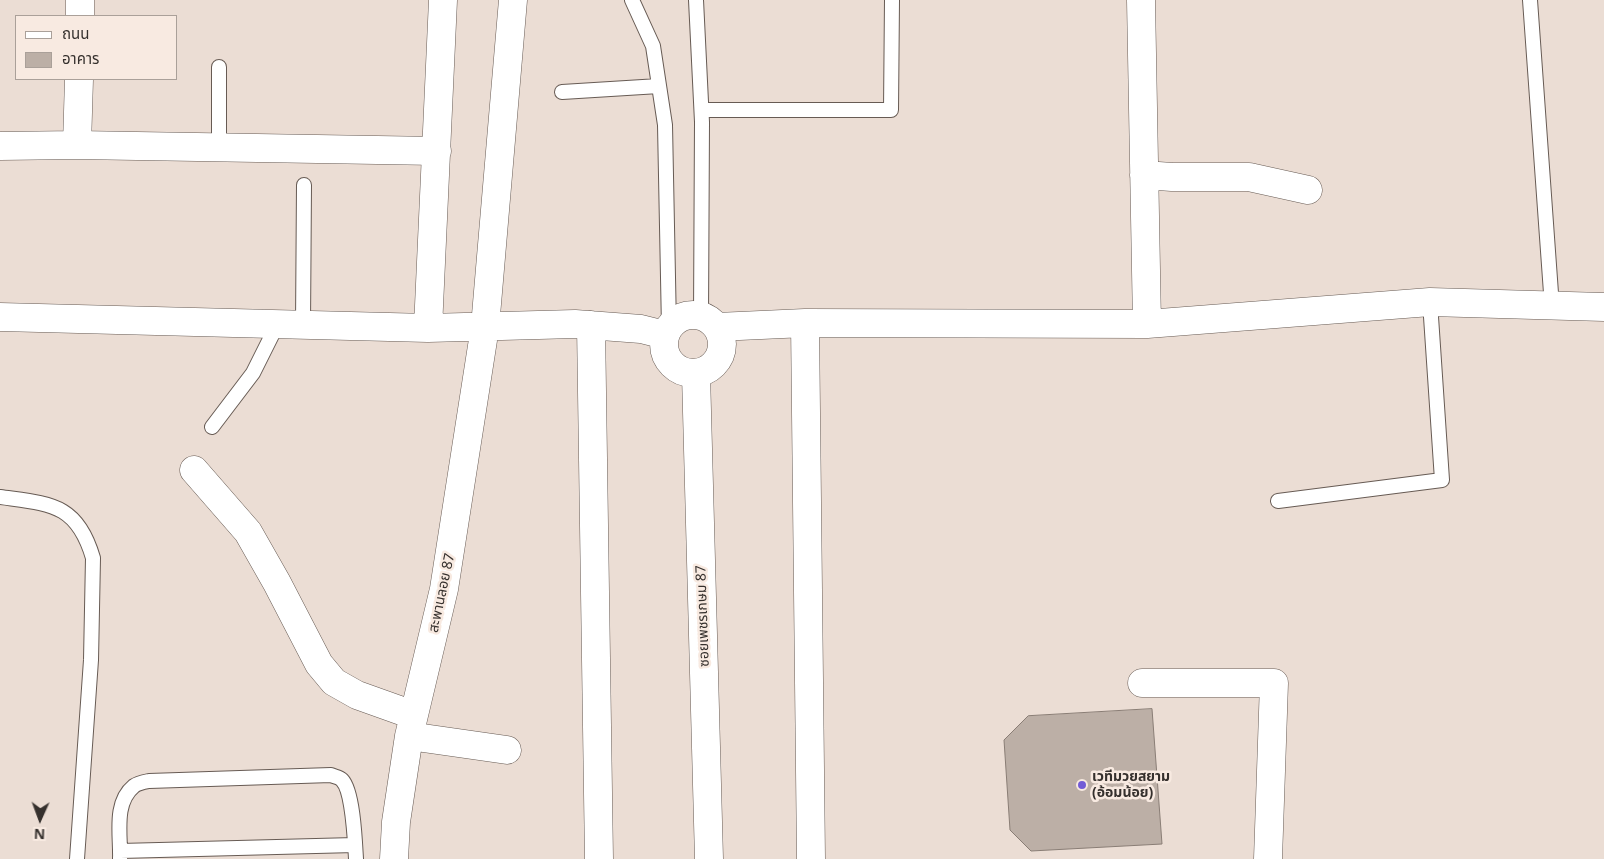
<!DOCTYPE html>
<html>
<head>
<meta charset="utf-8">
<style>
  body { margin:0 }
  #map { position:relative; width:1604px; height:859px; overflow:hidden; background:#ebddd4; font-family:"Noto Sans","Noto Sans Thai",sans-serif }
  canvas { display:block }
  .legend { position:absolute; left:15px; top:15px; width:162px; height:65px; box-sizing:border-box; background:#f8eae1; border:1px solid #aaa099; margin:0; padding:6px 9px; list-style:none; font-size:15px; color:#35302d }
  .legend li { display:flex; align-items:center; gap:10px; height:25px }
  .legend b { width:25px; border:1px solid #aaa099 }
  .north { position:absolute; left:15px; top:794px; width:50px; height:50px; -webkit-text-stroke:4px #f8eae1; paint-order:stroke; rotate:182deg; font-size:14px; font-weight:700; line-height:20px; text-align:center; color:#35302d }
  .north::after { content:''; display:block; margin:auto; width:18px; height:22px; background:#35302d; clip-path:polygon(50% 0,100% 100%,50% 72%,0 100%) }
</style>
</head>
<body>
<div id="map">
<canvas width="1604" height="859"></canvas>
<ul class="legend">
<li><b style="height:6px;background:#fff"></b>ถนน</li>
<li><b style="height:14px;background:#bcafa6"></b>อาคาร</li>
</ul>
<div class="north">N</div>
</div>
<script>
const ctx = document.querySelector('canvas').getContext('2d');
ctx.lineJoin = 'round';
function fill(path, color) { ctx.fillStyle = color; ctx.fill(path, 'evenodd'); }
function stroke(path, color, width, dash) { ctx.strokeStyle = color; ctx.lineWidth = width; ctx.lineCap = dash ? 'butt' : 'round'; ctx.setLineDash(dash || []); ctx.stroke(path); }
function label(font, color, halo, rows, align = 'center') {
  ctx.font = font + ' "Noto Sans","Noto Sans Thai",sans-serif'; ctx.lineWidth = 5; ctx.setLineDash([]); ctx.textBaseline = 'middle'; ctx.strokeStyle = halo; ctx.fillStyle = color; for (const [text, x, y, turn = 0] of rows) {
    ctx.save(); ctx.translate(x, y); ctx.rotate((+turn || 0) * Math.PI / 180); ctx.textAlign = isNaN(turn) ? turn : align; if (halo) ctx.strokeText(text, 0, 0); ctx.fillText(text, 0, 0); ctx.restore();
  }
}
const building = new Path2D(`
  M1152,709L1162,844L1031,851L1010,830L1004,740L1028,716Z`);
const lane = new Path2D(`
  M632,0L653,46L665,125L669,328
  M696,0L702,122L701,316
  M1530,0L1552,307
  M562,92L659,86
  M702,110H891L892,0
  M219,148V67
  M303,324L304,185
  M212,427L253,373L278,323
  M0,497C50,504 77,503 93,558L91,660L77,859
  M1278,501L1442,480L1430,302
  M120,851L355,845
  M120,859C121,836 113,803 134,786C138,783 144,782 149,781L331,775C335,777 339,777 342,780C353,791 355,842 356,859`);
const street = new Path2D(`
  M1141,0L1147,324
  M80,16V0
  M77,145L79,79
  M0,146L77,145L437,151
  M1144,175L1172,177H1249L1308,190
  M664 344a29 29 0 1 1 58 0a29 29 0 1 1-58 0Z
  M0,317L428,328L575,324L641,329L665,335
  M805,323L811,859
  M591,325L599,859
  M717,327L805,323L1147,324L1430,302L1604,307
  M428,328L443,0
  M696,374L709,859
  M194,470L248,532L277,583L319,664L334,682L357,695L413,715
  M1142,683H1274L1268,859
  M409,736L507,750
  M394,859L396,822L409,736L444,589L485,327L513,0`);
const markers = [
  [1082,785,5,"#725cd6"]
];
const streetNames = [
  ["สะพานลอย 87",442,593,-78],
  ["ซอยเพชรเกษม 87",703,616,-92]
];
const poiNames = [
  ["เวทีมวยสยาม",1092,777],
  ["(อ้อมน้อย)",1092,793]
];
fill(building, '#bcafa6');
stroke(building, '#897d75', 1);
stroke(lane, '#675b54', 16);
stroke(street, '#675b54', 29);
stroke(lane, '#fff', 14);
stroke(street, '#fff', 28);
for (const [x, y, r, color] of markers) { const dot = new Path2D(); dot.arc(x, y, r, 0, 2 * Math.PI); ctx.fillStyle = color; ctx.fill(dot); stroke(dot, '#f8eae1', 2); }
label('14px', '#35302d', '#f8eae1', streetNames);
label('bold 14px', '#35302d', '#f8eae1', poiNames, 'left');
</script>
</body>
</html>
